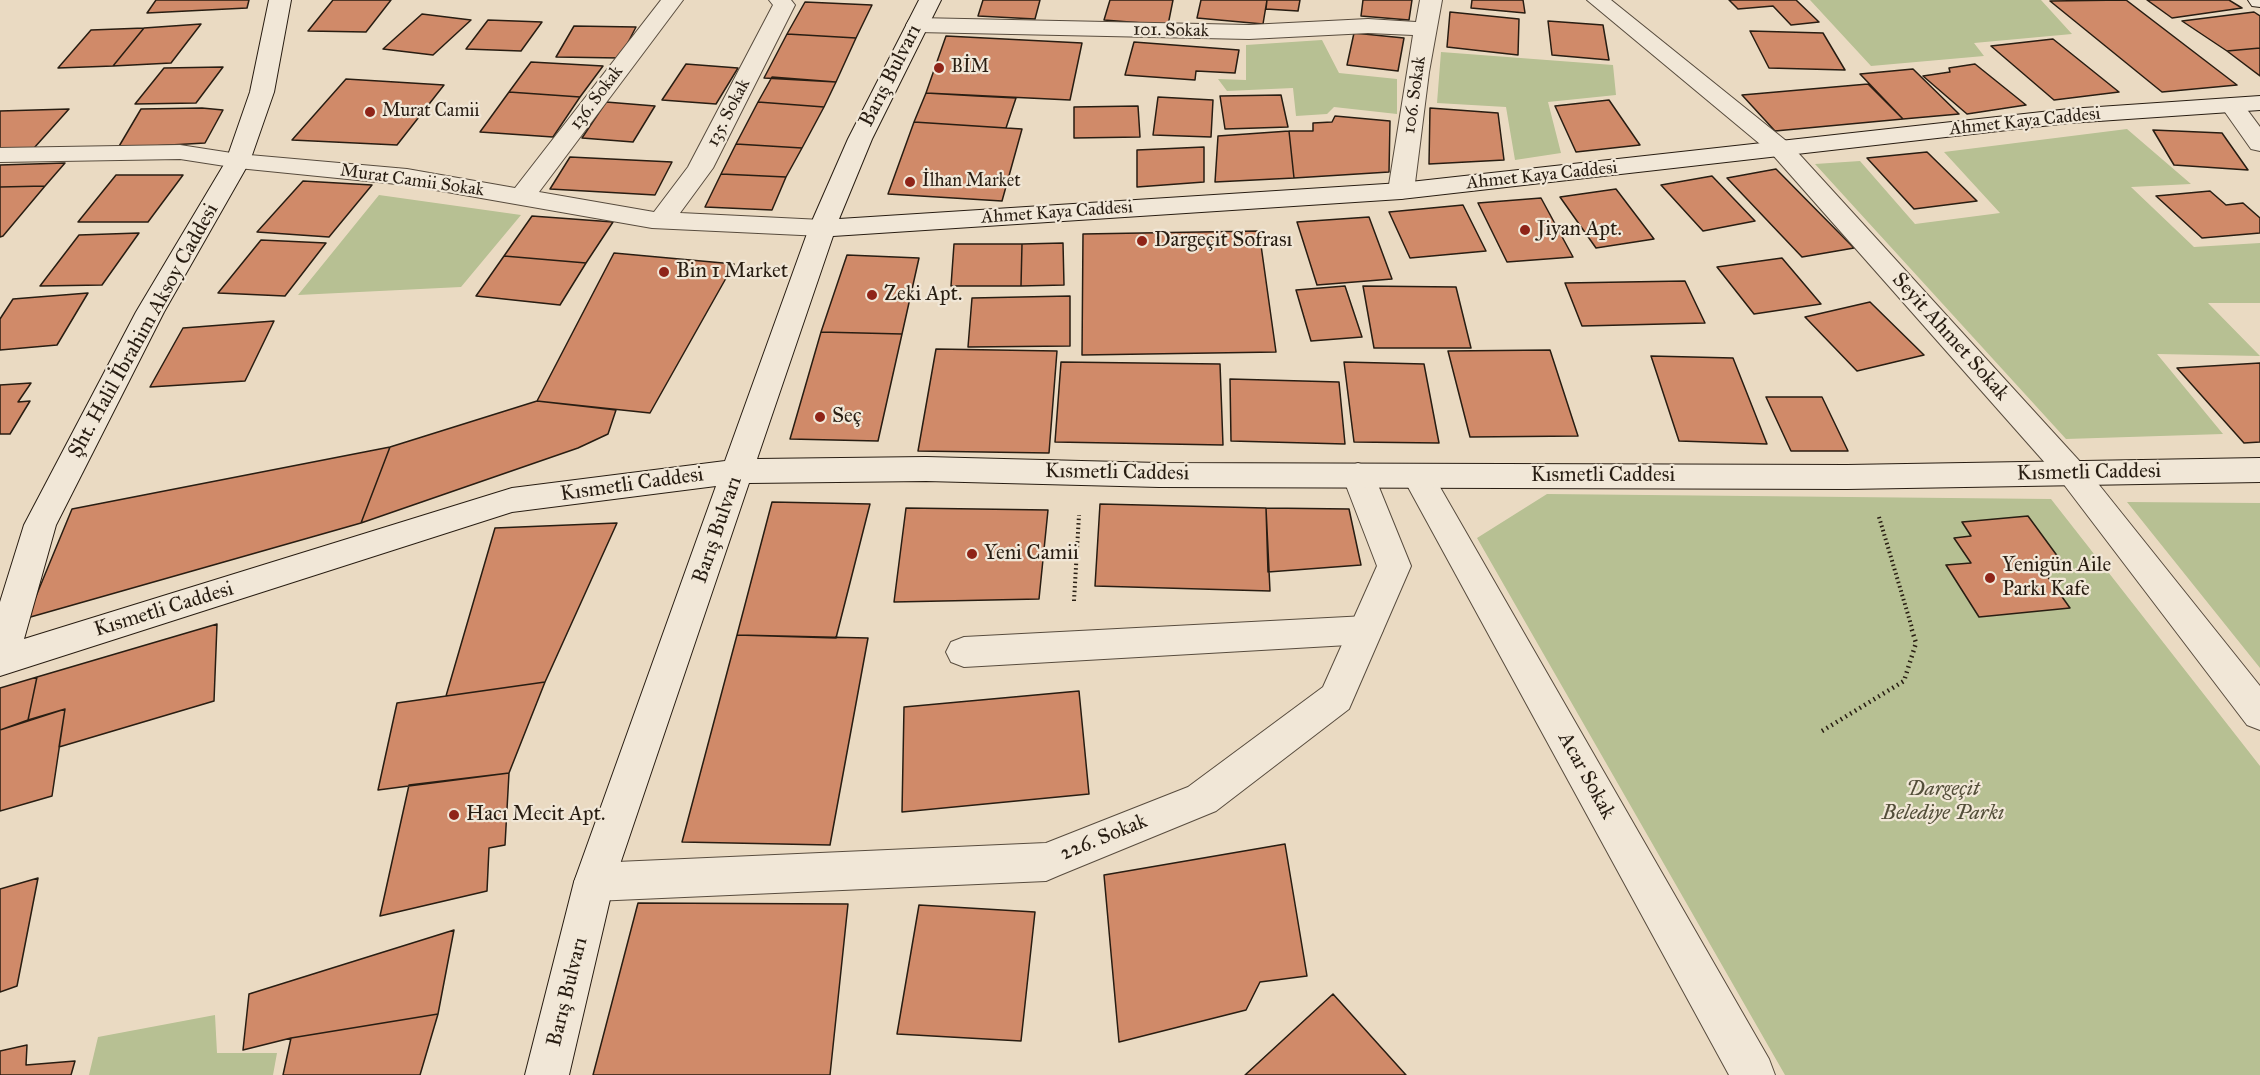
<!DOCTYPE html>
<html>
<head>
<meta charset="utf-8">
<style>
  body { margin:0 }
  canvas { display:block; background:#eadac2 }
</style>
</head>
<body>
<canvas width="2260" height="1075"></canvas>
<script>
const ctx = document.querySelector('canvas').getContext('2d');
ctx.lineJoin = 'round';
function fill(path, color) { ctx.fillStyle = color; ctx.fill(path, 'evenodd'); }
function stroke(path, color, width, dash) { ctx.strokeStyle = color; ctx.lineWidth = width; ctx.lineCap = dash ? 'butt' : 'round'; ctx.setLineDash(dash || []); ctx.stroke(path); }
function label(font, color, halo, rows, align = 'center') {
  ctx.font = font + ' "IM FELL Great Primer",serif'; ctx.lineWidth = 4.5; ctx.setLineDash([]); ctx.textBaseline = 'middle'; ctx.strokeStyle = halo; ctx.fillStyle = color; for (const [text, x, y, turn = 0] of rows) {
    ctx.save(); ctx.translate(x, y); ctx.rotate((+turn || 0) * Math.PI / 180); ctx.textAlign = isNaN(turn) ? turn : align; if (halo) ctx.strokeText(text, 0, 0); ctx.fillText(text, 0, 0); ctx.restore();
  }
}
const green = new Path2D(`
  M1810,0H2041L2072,34L1974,43L1984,56L1871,66Z
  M1322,40L1339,73L1397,79V114L1334,107L1327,114L1296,116L1293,88L1227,91L1218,79L1246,80V45Z
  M1441,52L1613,65L1616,95L1548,102L1561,153L1515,160L1506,107L1437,103Z
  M2127,129L2191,184L2131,187L2194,247L2260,243V303H2208L2260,356L2157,354L2223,434L2066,439L1815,164L1860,161L1915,224L2000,213L1944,152Z
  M379,195L521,215L461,287L298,295Z
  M1547,494L2051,499L2260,766V1075H1785L1477,538Z
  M2127,502L2260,503V668Z
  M215,1015L217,1053H277L273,1075H89L98,1037Z`);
const building = new Path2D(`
  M156,0H249L247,8L147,13Z
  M333,0H391L366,32L308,31Z
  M983,0H1040L1035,19L978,16Z
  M1110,0H1173L1168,25L1104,20Z
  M1201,0H1267L1263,24L1197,18Z
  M1267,0H1300L1298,11L1266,9Z
  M1363,0H1412L1409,20L1361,16Z
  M1472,0H1523L1525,13L1471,8Z
  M1729,0H1796L1819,22L1791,25L1773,6L1738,9Z
  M2126,0L2237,85L2162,92L2050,1Z
  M2147,0H2229L2242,8L2172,18Z
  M805,2L872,5L856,38L787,34Z
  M1450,12L1519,19L1518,55L1447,47Z
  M2254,12L2260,16V48L2227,51L2182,21Z
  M422,14L471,20L433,55L383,49Z
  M488,20L542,22L521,51L466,49Z
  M1548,21L1603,25L1609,60L1552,55Z
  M201,24L171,63L113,66L144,28Z
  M574,26L636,27L620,58L556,57Z
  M144,28L113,66L58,68L91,30Z
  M1750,31L1823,33L1845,70L1769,68Z
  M1354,33L1404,38L1398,71L1347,65Z
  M787,34L856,38L836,82L764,78Z
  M946,36L1082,43L1070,100L926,93Z
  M2053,39L2119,92L2054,100L1991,46Z
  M1134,42L1239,50L1235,73L1196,71L1195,80L1125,75Z
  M2260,48V76L2227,51Z
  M531,62L603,66L580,97L509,92Z
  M686,64L738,68L716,104L662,100Z
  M1975,64L2026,105L1967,114L1923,76L1950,72L1949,68Z
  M223,67L196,103L135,104L164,68Z
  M1913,69L1959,114L1903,119L1860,74Z
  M772,77L836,82L824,107L758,102Z
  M346,79L444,85L397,145L292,140Z
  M1868,84L1903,119L1775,131L1742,95Z
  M509,92L580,97L553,137L480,132Z
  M926,93L977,96L1016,98L1006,128L914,122Z
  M1281,95L1288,127L1225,129L1220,96Z
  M1158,97L1213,100L1211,137L1153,135Z
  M1609,100L1640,145L1576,152L1555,106Z
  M606,102L655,106L633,142L582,138Z
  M758,102L824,107L802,148L736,144Z
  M1138,106L1140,137L1074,138V107Z
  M202,108L223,110L205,143L118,148L141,109Z
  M1430,108L1498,113L1504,160L1429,164Z
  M69,109L34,148H0V111Z
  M1335,116L1390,121L1389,172L1294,178L1289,131H1313V123L1332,122Z
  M914,122L1022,129L1002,201L888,194Z
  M2153,130L2222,133L2248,170L2174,165Z
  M1289,131L1294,178L1215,182L1218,136Z
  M736,144L802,148L786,177L721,174Z
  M1204,147V182L1137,187V150Z
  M1927,152L1977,201L1914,209L1867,158Z
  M570,157L672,162L655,195L550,189Z
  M65,163L45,186L0,187V165Z
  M1776,169L1854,248L1802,257L1727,178Z
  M721,174L786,177L772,210L705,207Z
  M116,175H183L148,222H78Z
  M1712,176L1755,221L1703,231L1661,185Z
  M303,181L372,185L329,237L257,232Z
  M45,186L3,236L0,237V187Z
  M1616,189L1654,239L1596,248L1560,197Z
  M2210,191L2226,205L2243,203L2260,218V233L2202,238L2156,196Z
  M1541,198L1573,257L1507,262L1478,203Z
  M1463,205L1486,251L1410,258L1389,212Z
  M532,216L613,222L586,263L504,256Z
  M1369,217L1392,279L1317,285L1297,222Z
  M1259,231L1276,352L1082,355L1083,234Z
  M139,233L102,285L40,286L79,235Z
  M261,240L326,243L285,296L218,293Z
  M1063,243L1064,285L1021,286L1022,244Z
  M954,244H1022L1021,286H951Z
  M614,253L734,264L650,413L537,401Z
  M847,255L919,258L902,334L821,332Z
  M504,256L586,263L560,305L476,296Z
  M1782,258L1821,304L1754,314L1717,267Z
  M1685,281L1705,323L1582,326L1565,283Z
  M1345,286L1362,337L1311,341L1296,290Z
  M1363,286L1456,287L1471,348H1374Z
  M88,293L57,345L0,350V319L13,299Z
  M1070,296V346L968,347L972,298Z
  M1870,302L1924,355L1857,371L1805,317Z
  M274,321L245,381L150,387L183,328Z
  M821,332L902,334L878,441L790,439Z
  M936,349L1057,351L1049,453L918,451Z
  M1550,350L1578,436L1470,437L1448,351Z
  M1651,356L1733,358L1767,444L1679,441Z
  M1061,362L1220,364L1223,445L1055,442Z
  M1344,362L1424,364L1439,443L1354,442Z
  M2260,363V442L2244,443L2177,368Z
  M1230,379L1339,382L1345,444L1231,441Z
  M31,383L18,402L30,401L10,434H0V385Z
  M1766,397H1822L1848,451H1791Z
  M537,401L616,410L608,434L578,448L361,523L390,447Z
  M390,447L361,523L27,618L72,509Z
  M772,502L870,504L836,638L737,635Z
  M1100,504L1266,508L1270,591L1095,586Z
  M906,508L1048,510L1039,599L894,602Z
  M1266,508L1349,509L1361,565L1268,572Z
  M2028,516L2061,561L2038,563L2070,608L1979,617L1946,565L1971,563L1954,538L1971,536L1962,522Z
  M617,523L545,682L446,696L495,528Z
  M217,624L214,701L59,747L65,709L28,720L37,677Z
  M737,635L868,638L830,845L682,842Z
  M37,677L28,720L0,730V688Z
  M545,682L509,773L378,790L397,703Z
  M1079,691L1089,794L902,812L904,707Z
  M65,709L52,796L0,811V730Z
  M509,773L505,845L489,848L487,891L380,916L409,785Z
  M1285,844L1307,976L1260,982L1246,1010L1119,1042L1104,875Z
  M38,878L17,986L0,992V889Z
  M638,903L848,904L830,1075H593Z
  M919,905L1035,912L1021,1041L897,1034Z
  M454,930L438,1014L291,1038L243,1050L249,994Z
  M1333,994L1406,1075H1245Z
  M438,1014L420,1075H283L291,1038Z
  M27,1045L26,1065L75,1061L71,1075H0V1051Z`);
const pathFar1 = new Path2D(`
  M1879,517L1912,628
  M1074,601L1079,515`);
const path = new Path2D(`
  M1822,731L1904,681L1916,643L1911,627`);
const lane = new Path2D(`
  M1366,616L1378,620L1383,630L1378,640L1366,644L964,667L951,662L946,652L951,642L964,637Z`);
const street = new Path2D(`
  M661,0H683L539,192L654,212L688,167L773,5L769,0H791L795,5L713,168L680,213L822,220L831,222L835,228L831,234L822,236L652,228L407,185L238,168L180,159L0,162V148L180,145L238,154L407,169L515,188Z
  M1420,0H1442L1429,72L1414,191L1410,196L1401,199L1392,196L1388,191L1413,35L1368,33L1249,39L917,32L909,30L906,25L909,20L917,18L1249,25L1368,19L1416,22Z
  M1587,0H1611L1790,144L2084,466L2260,686V730L2247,725L2062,482L1772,154Z
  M2232,98L2240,100L2260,127V151L2251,149L2220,105L2224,100Z
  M1358,463L1369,467L1374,475L1411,566L1349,709L1216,811L1060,875L1046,881L594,901L580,896L574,882L580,868L594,863L1046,843L1188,787L1323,687L1377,566L1342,475L1347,467Z
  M1418,464L1429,468L1769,1059L1775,1075H1729L1402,476L1407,468Z`);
const secondary = new Path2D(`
  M269,0H291L274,92L250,161L164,312L56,525L24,639L512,488L725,461L809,228L848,139L919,0H941L872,139L839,219L1401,183L2069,109L2260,96V110L2069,123L1401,199L833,236L757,459L926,457L1159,463L1847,465L2260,458V482L1847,489L1159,487L926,481L749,483L614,882L569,1075H525L574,882L716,486L512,512L0,676V602L24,525L136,312L226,161L250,92Z
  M2248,0H2260V7L2252,6Z`);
const markers = [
  [939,68,6,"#8f2418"],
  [370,112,6,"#8f2418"],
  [910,182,6,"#8f2418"],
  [1525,230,6,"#8f2418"],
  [1142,241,6,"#8f2418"],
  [664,272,6,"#8f2418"],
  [872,295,6,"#8f2418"],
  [820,417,6,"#8f2418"],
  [972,554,6,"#8f2418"],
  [1990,578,6,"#8f2418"],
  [454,815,6,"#8f2418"]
];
const farStreetnames = [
  ["101. Sokak",1171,31,1],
  ["106. Sokak",1415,95,-82],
  ["136. Sokak",597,98,-53],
  ["135. Sokak",729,113,-63],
  ["Ahmet Kaya Caddesi",2025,122,-6],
  ["Ahmet Kaya Caddesi",1542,176,-6],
  ["Murat Camii Sokak",412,181,8],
  ["Ahmet Kaya Caddesi",1057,213,-4]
];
const farPoinames = [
  ["BİM",951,68],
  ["Murat Camii",382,112],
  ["İlhan Market",922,182]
];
const streetNames = [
  ["Barış Bulvarı",891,76,-63],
  ["Şht. Halil İbrahim Aksoy Caddesi",144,331,-61],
  ["Seyit Ahmet Sokak",1950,337,48],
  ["Kısmetli Caddesi",1117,473,1],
  ["Kısmetli Caddesi",2089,473,-1],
  ["Kısmetli Caddesi",1603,476],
  ["Kısmetli Caddesi",632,485,-8],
  ["Barış Bulvarı",718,530,-71],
  ["Kısmetli Caddesi",164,610,-17],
  ["Acar Sokak",1586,776,61],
  ["226. Sokak",1104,838,-22],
  ["Barış Bulvarı",568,992,-76]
];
const poiNames = [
  ["Jiyan Apt.",1537,230],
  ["Dargeçit Sofrası",1154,241],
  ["Bin 1 Market",676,272],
  ["Zeki Apt.",884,295],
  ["Seç",832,417],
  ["Yeni Camii",984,554],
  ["Yenigün Aile",2002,566],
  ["Parkı Kafe",2002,590],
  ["Hacı Mecit Apt.",466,815]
];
const parkNames = [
  ["Dargeçit",1943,790],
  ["Belediye Parkı",1943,814]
];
fill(green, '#b7c093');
fill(building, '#d08a69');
stroke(building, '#281d12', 1.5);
stroke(lane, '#584c3e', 2);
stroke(street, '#584c3e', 2);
stroke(secondary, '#281d12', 2);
stroke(pathFar1, '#281d12', 4, [1.5, 3]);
stroke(path, '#281d12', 4.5, [1.5, 4]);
fill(lane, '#f1e7d7');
fill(street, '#f1e7d7');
fill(secondary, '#f1e7d7');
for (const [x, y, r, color] of markers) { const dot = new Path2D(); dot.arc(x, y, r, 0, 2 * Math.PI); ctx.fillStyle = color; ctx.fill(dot); stroke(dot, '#f1e7d7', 2); }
label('18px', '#281d12', '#f1e7d7', farStreetnames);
label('18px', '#281d12', '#f1e7d7', farPoinames, 'left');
label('21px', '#281d12', '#f1e7d7', streetNames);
label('21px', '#281d12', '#f1e7d7', poiNames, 'left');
label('italic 21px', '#534e39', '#f1e7d7', parkNames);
</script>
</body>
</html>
